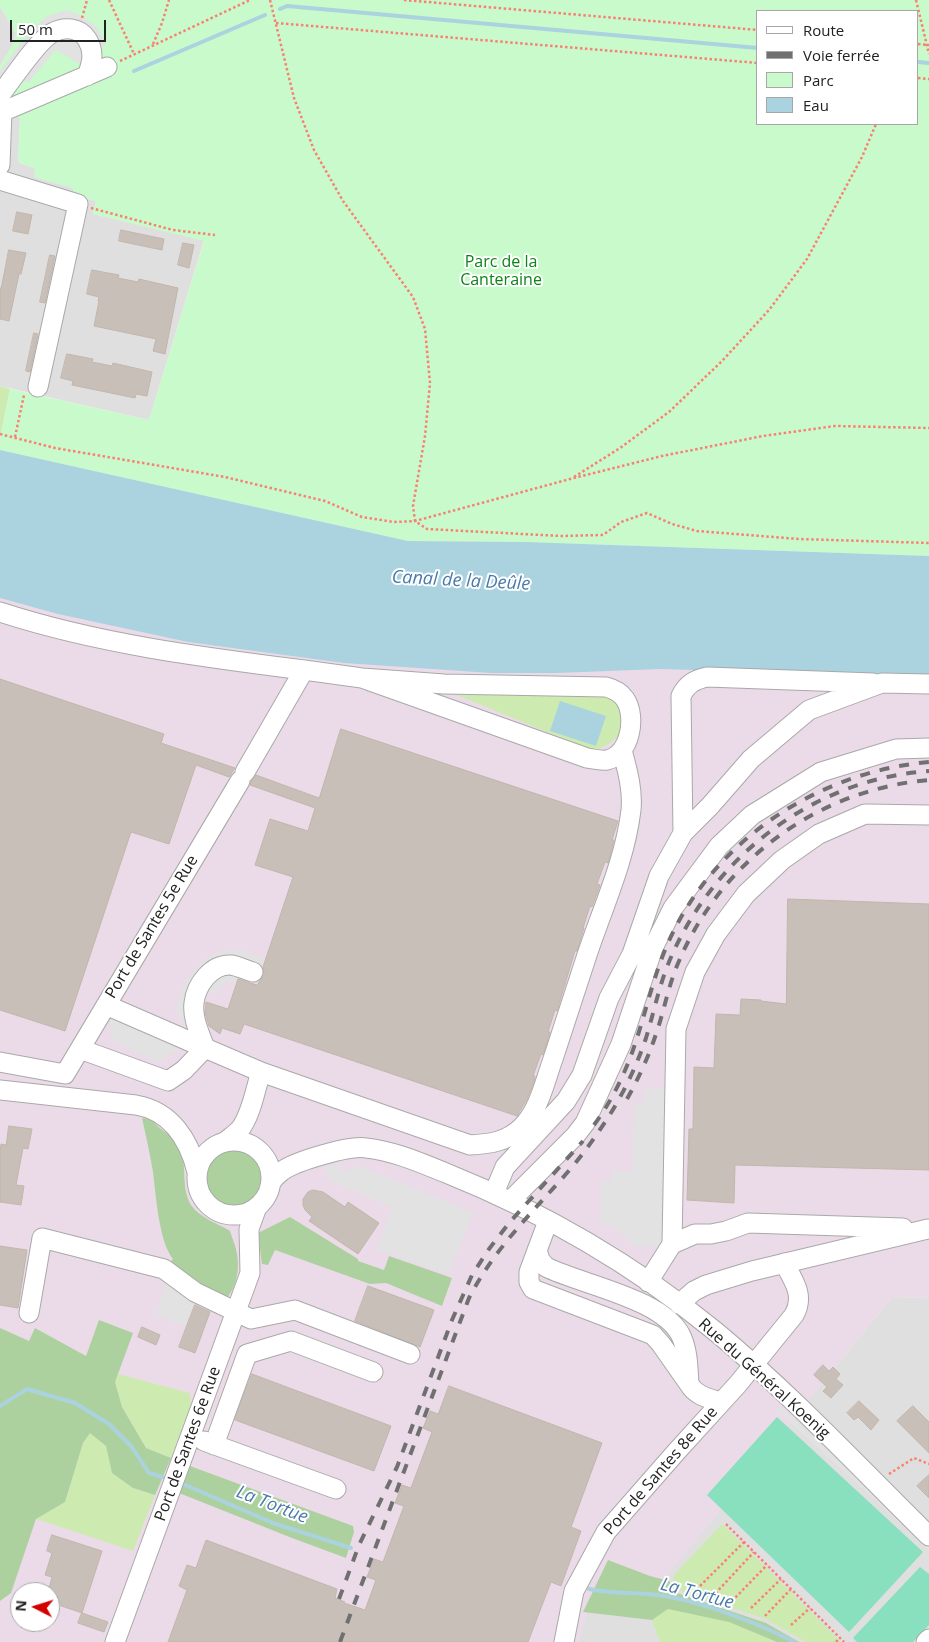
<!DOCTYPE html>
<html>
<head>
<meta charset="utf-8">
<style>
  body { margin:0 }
  #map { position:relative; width:929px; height:1642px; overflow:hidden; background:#f2efe9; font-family:"Open Sans",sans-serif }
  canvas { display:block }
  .legend { position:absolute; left:756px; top:10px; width:162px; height:115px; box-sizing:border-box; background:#fff; border:1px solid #a7a7a7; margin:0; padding:6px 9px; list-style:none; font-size:15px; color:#222 }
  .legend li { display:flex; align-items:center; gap:10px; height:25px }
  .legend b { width:25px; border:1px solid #a7a7a7 }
  .north { position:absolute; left:10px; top:1582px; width:50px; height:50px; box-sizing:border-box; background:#fff; border:1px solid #a7a7a7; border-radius:50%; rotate:275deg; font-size:14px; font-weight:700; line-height:20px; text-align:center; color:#222 }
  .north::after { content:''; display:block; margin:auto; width:18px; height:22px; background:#d40000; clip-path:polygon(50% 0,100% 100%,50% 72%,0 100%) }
  .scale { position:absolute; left:10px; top:20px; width:96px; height:22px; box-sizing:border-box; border:2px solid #222; border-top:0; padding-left:6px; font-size:15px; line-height:18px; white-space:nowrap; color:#222; -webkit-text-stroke:4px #fff; paint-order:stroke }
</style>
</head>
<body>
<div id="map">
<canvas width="929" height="1642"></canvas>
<ul class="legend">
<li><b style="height:6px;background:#fff"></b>Route</li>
<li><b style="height:6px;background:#707070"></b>Voie ferrée</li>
<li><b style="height:14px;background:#c8facc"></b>Parc</li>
<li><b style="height:14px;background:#aad3df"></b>Eau</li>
</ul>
<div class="north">N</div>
<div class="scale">50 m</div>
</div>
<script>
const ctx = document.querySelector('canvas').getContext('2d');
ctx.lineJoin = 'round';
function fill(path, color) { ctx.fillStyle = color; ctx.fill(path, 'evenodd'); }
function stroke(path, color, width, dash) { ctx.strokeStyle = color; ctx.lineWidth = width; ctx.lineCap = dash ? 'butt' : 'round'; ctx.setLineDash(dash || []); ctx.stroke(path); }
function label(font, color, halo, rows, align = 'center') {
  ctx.font = font + ' "Open Sans",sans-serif'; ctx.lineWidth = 4; ctx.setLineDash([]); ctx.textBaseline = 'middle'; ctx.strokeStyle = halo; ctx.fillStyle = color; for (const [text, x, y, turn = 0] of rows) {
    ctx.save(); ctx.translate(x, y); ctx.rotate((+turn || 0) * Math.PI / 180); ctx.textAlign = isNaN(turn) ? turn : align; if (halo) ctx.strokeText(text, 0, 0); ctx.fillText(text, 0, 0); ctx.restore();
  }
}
const residential = new Path2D(`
  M0,6L16,34L12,46L0,66Z
  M0,113L7,118H20L18,162L36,169L34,177L73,188V195L96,201L93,214L204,240L149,420L0,386Z
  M892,1297L929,1298V1642H578L588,1608L645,1602Z`);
const industrial = new Path2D(`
  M0,505L929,596V1298L892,1297L645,1603L589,1608L578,1642H0ZM20,1592H50V1622H20Z`);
const grass = new Path2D(`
  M0,386L10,389L0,438Z
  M452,693L610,696C633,719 623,745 591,750Z
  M118,1374L190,1393L191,1404L171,1458L146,1448L122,1407L115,1382Z
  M90,1433L106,1446L112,1473L133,1488L155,1495L133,1551L36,1519L65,1502L83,1443Z
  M722,1524L841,1642H806L766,1619L686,1593C678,1589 672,1585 674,1575Z
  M668,1608L729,1622L777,1642H660L652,1620Z`);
const forest = new Path2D(`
  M142,1118C150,1118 155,1124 161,1129C166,1133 172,1137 176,1142C190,1161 179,1185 191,1205C200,1218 217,1223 230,1231C232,1238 236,1246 237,1254C240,1270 236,1289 225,1300L167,1265L173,1259C159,1242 156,1196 153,1172C150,1154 146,1136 142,1118Z
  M204 1178a29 29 0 1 1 58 0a29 29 0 1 1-58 0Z
  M290,1217L358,1259V1261L384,1270L389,1256L452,1278L442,1306L386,1283L370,1284L275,1250L268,1265L262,1264L258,1233Z
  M99,1320L133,1333L115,1382L122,1407L146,1448L171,1458L155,1495L133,1488L112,1473L106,1446L90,1433L83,1443L65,1502L36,1519L11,1593L0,1601V1328L29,1341L35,1328L86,1356Z
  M190,1466L353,1526L354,1532L346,1558L292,1538L179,1493Z
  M608,1560L650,1576L669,1581L677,1593L766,1623L799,1642H777L729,1622L668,1609L652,1620L583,1612Z`);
const park = new Path2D(`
  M0,0H929V556L526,542L408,541L0,450V438L10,389L149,420L204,241L93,214L96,201L73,195V188L34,177L35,169L18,162L20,118H7L0,113V66L12,46L16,34L0,6ZM758,11H918V124H758Z`);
const pitch = new Path2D(`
  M777,1417L923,1552L849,1632L707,1495Z
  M920,1567L929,1574V1625L913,1642H857L853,1638Z`);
const parking = new Path2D(`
  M67,10L80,15L92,23L99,30L106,45L97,49L85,73L80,64L56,50L28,83L20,79L12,89L11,99L0,94V71L30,32L47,16Z
  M239,950L264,958L256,980L239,974L236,982L227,983L219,988L214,994L204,991L201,1017L180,1022L177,1011L178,999L185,983L194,970L206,958L221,951Z
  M108,1011L184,1046L158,1062L112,1041Z
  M644,1089H666L663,1246H633L615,1226L600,1225L601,1181H611V1171H632L634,1104L644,1103Z
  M339,1164L344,1173L357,1165L473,1213L449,1274L377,1250L392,1207L329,1180L325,1167Z
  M167,1280L196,1300L186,1326L156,1315Z
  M779,1405L929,1545V1551L776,1409Z`);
const water = new Path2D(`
  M0,450L408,541L526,542L929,556V677L660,669L557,673H491L344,663L188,642L58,614L0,598Z
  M560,701L606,716L596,746L550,731Z`);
const stream = new Path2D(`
  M280,9L287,6L758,48
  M918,62L929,63
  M134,71L265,15
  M0,1406L27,1389L75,1403L109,1424L131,1446L149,1473L163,1477
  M183,1484L273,1523L351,1548
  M589,1589C616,1595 643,1591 670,1597C708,1604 760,1624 794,1642`);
const building = new Path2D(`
  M17,212L32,215L28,234L13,231Z
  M121,230L164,239L162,250L119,241Z
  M183,243L194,245L189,268L178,265Z
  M9,250L26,253L21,274H19L9,321L0,319V288H1Z
  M50,255L55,256L45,303L40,302Z
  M92,270L119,275L118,278L138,282L139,279L178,288L165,354L153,351L156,339L94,326L99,301H98L99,297L87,294Z
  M34,333L38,334L30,372L26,371Z
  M67,354L93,359L92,362L112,366L113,363L152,372L147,396L136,394L135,398L72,385L73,381L61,378Z
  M0,679L164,734L161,743L235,768L229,777L196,765L169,844L131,832L65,1031L0,1010Z
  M341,729L618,821L612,840H614L608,863L605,862L597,884L600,885L592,907L590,906L583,928H584L577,951H575L557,1011L555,1010L548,1032H550L543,1055L541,1054L533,1076H535L534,1082L527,1099L517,1116L244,1024L240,1034L222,1028L220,1034L209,1026L205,1013L206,1002L228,1009L238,979L257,985L264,975L263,967L293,877L255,865L270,819L308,831L315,808L250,785L251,781L256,775L319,798Z
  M788,899L929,904V1170L735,1165L734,1203L687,1200L689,1129H693L694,1067L714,1068L716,1014L740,1015L741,999L761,1000V1001L786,1004Z
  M9,1126L32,1129L28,1149L23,1148L16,1185L24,1186L21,1205L0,1202V1151L1,1144L6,1145Z
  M313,1190L323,1192L345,1207L348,1202L379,1223L358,1254L309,1221L312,1217L305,1210L303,1205V1199L308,1192Z
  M0,1246L27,1250L18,1308L0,1305Z
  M368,1286L434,1310L420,1347L355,1321Z
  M195,1305L210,1312L195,1353L179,1347Z
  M142,1327L160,1335L156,1345L138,1337Z
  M823,1365L829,1371L833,1367L840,1374L836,1379L843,1385L831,1398L823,1391L827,1387L814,1375Z
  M252,1374L391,1426L374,1471L235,1420Z
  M449,1386L602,1443L571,1527L581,1531L561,1586L551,1582L528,1642H168L187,1590L179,1586L187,1565L196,1568L206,1540L337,1589L335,1598L345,1602L344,1603L365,1610L376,1580L367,1577L374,1559L383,1562L404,1506L395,1503L402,1485L411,1488L432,1432L423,1428L430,1411L438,1414Z
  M859,1401L879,1420L871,1430L858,1417L854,1420L847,1413Z
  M913,1406L929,1422V1453L897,1421Z
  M929,1475V1498L917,1486Z
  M52,1535L102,1551L82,1613L50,1602V1592H48L52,1577L45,1575L52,1553L47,1551Z
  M82,1613L108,1622L104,1632L78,1623Z`);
const path = new Path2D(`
  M109,0L134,54
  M270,0L294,98L314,150L343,201L413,297L425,329L430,383L425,436L413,506L415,521L427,529L561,536L603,535L621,522L647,513L672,524L697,531L799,539L929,543
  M404,0L758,30
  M916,0L929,54
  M82,18L87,0
  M276,23L758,63
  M153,44L162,23L169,0
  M918,44L929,45
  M120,61L250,0
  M918,78L929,79
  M91,208L173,230L215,235
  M0,434L55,448L225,477L325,501L362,517L394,522L415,521L570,479L662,456L763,436L835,426L929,428
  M15,437L24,395
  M574,477L620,448L669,412L722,361L769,310L807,259L862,157L876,124
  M889,1474L914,1458L929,1464
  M726,1524L844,1642
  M700,1586L744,1542
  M712,1597L754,1552
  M732,1601L767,1565
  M751,1608L781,1579
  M765,1616L791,1589
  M791,1625L810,1608
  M836,1642L840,1638`);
const minor = new Path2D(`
  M0,95C12,80 37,41 52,33C59,29 64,28 71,29C78,30 83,33 87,39C95,52 92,63 87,76
  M0,111L11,108L107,67
  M0,165L2,111
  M0,180L78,204L38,387
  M0,612C98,644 202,657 304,670
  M245,772L304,670L362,678L444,684L606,687C614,689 620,692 625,699C637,717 630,755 607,760C600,761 594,759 587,758L362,678
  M683,833L681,696C687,684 694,680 707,677L873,683
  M106,1005L205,1048C200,1034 192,1018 194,1003C196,985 211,964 231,965C238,966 246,970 253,972
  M80,1049L168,1081L184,1070L205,1048L261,1072L470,1145C489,1144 507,1142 522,1127C539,1110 545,1081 553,1059C564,1025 575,991 586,958C602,909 625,861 631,810C633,789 627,769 622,750
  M0,1062L65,1074L240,781
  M0,1090L136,1105C171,1111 189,1140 197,1172
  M197 1178a37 37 0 1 1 74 0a37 37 0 1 1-74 0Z
  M226,1141C231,1137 237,1133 241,1128C252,1112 255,1090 261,1072
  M271,1182C274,1178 278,1174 282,1171C296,1161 350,1145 366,1148C394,1151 421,1163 446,1173C543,1212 634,1265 715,1331C791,1394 859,1467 929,1536
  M494,1193L505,1167L566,1101L582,1075L609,998L632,954L659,876L683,833L710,806L751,759L809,710L882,683L929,684
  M510,1201L575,1136L585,1123L621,1044L653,948L673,908L719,846L752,815L821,772L896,749L929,748
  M548,1221L529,1272V1282L533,1289L653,1335L661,1344L689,1384
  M672,1244L695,1234H711L726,1231L748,1223L903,1228
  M537,1250L540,1260L546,1267C582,1285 666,1299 682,1338C688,1352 688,1369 689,1384C696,1396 708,1398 721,1402
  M648,1282L672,1244L676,1029L695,972L716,934L746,894L782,860L819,834L865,814L929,815
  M679,1304L694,1291L706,1285L752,1271L928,1229
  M29,1313L42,1238L164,1269L195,1292L251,1319L295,1310L410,1354
  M204,1441L336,1489
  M214,1445L247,1354L291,1341L373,1372
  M115,1642L250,1273L249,1229L257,1207
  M564,1642L574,1591L606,1532L677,1451L738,1384L794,1315C805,1296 794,1281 784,1263
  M926,1642L929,1639`);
const rail = new Path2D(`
  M627,1099C638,1079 648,1058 655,1037C664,1012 668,986 679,961C722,860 819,789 929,780
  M594,1125C611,1102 625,1074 634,1047C645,1015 652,982 665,950C709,843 816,772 929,762
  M339,1599L359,1545L397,1467L452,1320L472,1275L489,1249L509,1223L583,1141
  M340,1642L469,1298C495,1248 530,1215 566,1174C582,1156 596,1136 609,1116C624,1092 637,1065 646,1038C654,1012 659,986 669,962C713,856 814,779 929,771`);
const parkNames = [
  ["Parc de la",501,262],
  ["Canteraine",501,280]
];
const streetNames = [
  ["Port de Santes 5e Rue",152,927,-59],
  ["Rue du Général Koenig",764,1379,42],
  ["Port de Santes 6e Rue",188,1444,-70],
  ["Port de Santes 8e Rue",661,1471,-49]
];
const waterNames = [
  ["Canal de la Deûle",461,581,3],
  ["La Tortue",272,1505,21],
  ["La Tortue",697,1594,15]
];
fill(residential, '#e0dfdf');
fill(industrial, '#ebdbe8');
fill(grass, '#cdebb0');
fill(forest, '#add19e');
fill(park, '#c8facc');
fill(pitch, '#88e0be');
fill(parking, '#e2e2e2');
fill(water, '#aad3df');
stroke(stream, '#aad3df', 4);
fill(building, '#c7bfb8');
stroke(building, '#c4b6ab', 1);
stroke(minor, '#a9a9a9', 21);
stroke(path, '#fa8072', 2.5, [2.5, 2.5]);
stroke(minor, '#fff', 19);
stroke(rail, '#707070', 4, [10, 10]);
label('16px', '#0c8416', '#fff', parkNames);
label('16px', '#222', '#fff', streetNames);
label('italic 18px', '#4a7aab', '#fff', waterNames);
</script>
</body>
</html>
